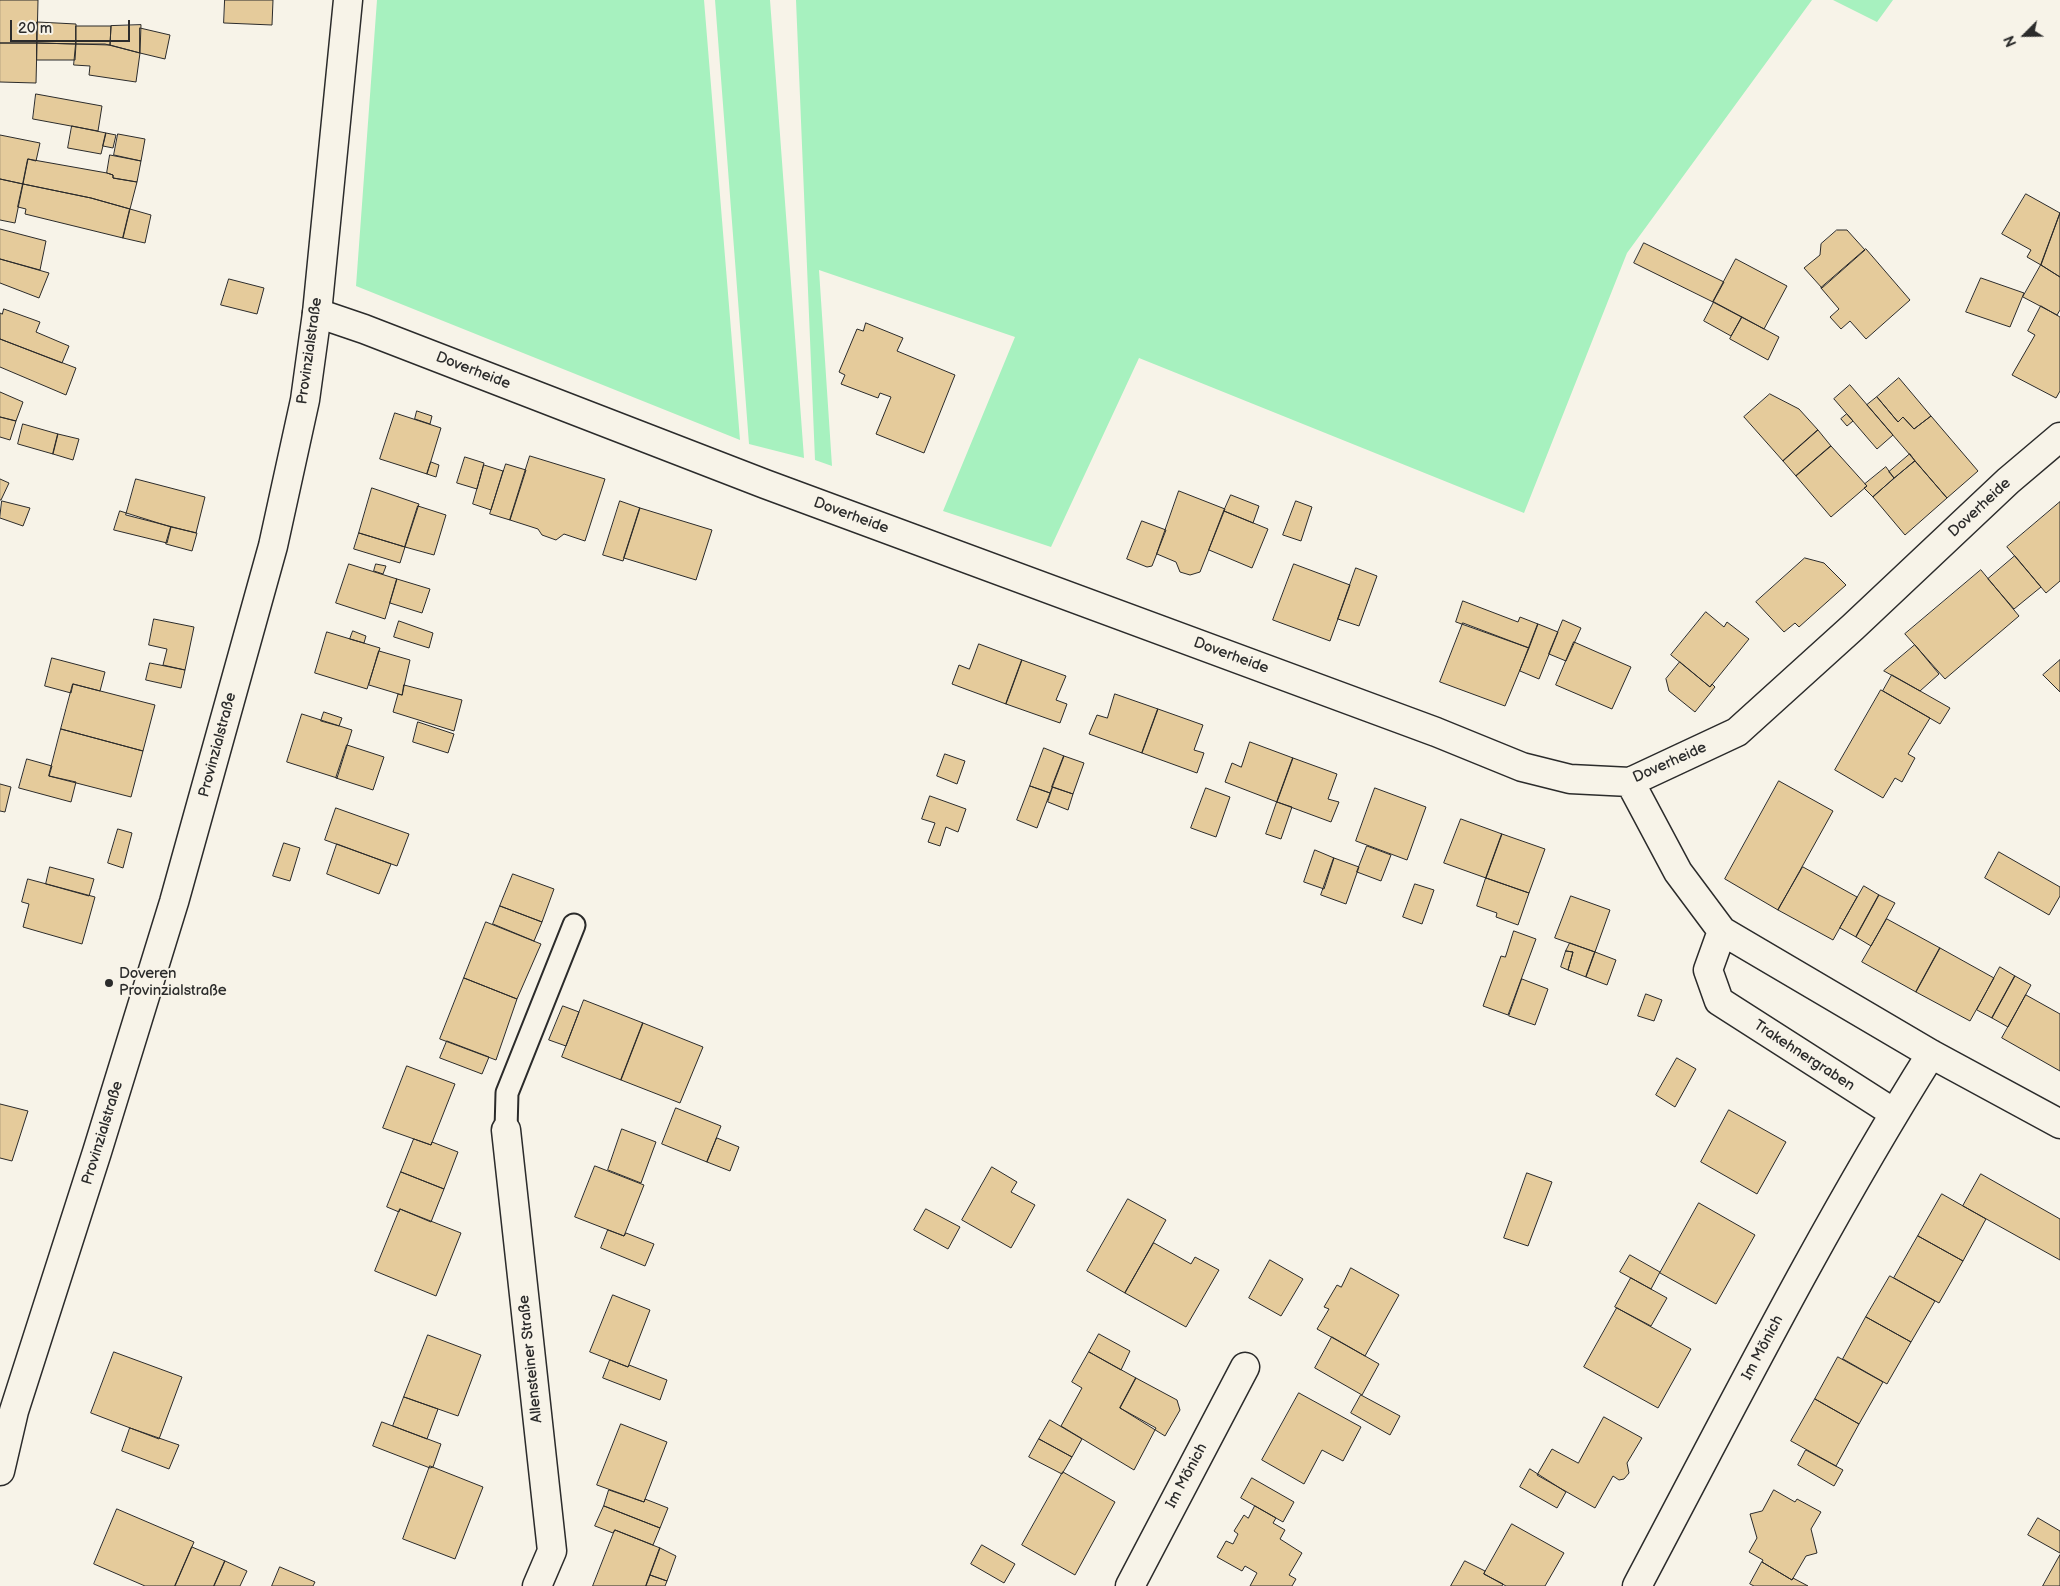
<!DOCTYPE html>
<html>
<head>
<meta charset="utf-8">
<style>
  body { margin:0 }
  #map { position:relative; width:2060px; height:1586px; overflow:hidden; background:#f7f3e8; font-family:"Balsamiq Sans",sans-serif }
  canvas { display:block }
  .north { position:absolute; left:2000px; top:10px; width:50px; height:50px; -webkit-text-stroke:4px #f7f3e8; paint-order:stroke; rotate:247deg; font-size:14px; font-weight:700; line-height:20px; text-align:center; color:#2b2b2b }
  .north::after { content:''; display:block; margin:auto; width:18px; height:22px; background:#2b2b2b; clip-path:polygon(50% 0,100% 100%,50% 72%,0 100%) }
  .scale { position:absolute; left:10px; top:20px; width:120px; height:22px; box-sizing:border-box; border:2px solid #2b2b2b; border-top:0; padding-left:6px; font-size:15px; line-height:18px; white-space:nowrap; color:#2b2b2b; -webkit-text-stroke:4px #f7f3e8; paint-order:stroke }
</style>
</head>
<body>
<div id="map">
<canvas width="2060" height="1586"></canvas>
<div class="north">N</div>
<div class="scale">20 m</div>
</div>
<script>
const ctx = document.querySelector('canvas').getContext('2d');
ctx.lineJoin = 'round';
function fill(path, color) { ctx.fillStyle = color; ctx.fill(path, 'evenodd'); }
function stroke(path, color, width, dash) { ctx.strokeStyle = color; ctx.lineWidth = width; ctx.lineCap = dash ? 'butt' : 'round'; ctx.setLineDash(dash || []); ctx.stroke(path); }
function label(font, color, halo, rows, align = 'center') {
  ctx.font = font + ' "Balsamiq Sans",sans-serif'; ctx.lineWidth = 4; ctx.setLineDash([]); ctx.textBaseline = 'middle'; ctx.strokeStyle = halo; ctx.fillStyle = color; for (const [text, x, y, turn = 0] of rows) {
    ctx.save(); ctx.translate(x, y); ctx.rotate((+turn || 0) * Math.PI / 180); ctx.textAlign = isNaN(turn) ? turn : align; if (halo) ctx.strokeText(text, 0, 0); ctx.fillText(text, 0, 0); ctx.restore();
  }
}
const green = new Path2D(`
  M377,0H704L740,440L356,286Z
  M715,0H770L804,458L749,444Z
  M796,0H1812L1627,253L1524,513L1139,358L1051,547L943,511L1015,337L819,270L832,466L815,460Z
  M1833,0H1893L1877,22Z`);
const building = new Path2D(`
  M0,0H38L37,43H0Z
  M225,0H273L272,25L224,23Z
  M37,22L76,24V44L37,43Z
  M141,25L140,53L110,45L111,26Z
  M76,26H111L110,45L76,44Z
  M140,28L170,35L165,59L140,53Z
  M0,43H37L36,83L0,82Z
  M37,43L76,44L75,60H37Z
  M76,44H105L140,53L136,82L89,75L90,66L74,65Z
  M36,94L102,106L98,131L33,119Z
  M72,126L106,133L101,154L68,148Z
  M106,133L116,135L113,148L103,146Z
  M118,134L145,139L141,161L114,155Z
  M0,135L40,143L36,161L28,159L23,184L0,179Z
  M110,155L141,161L137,182L113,178V175L107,173Z
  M28,159L107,173L113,175V178L137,182L130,209L91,198L23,184Z
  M0,179L23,184L15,223L0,220Z
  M23,184L91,198L130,209L123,238L25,214L26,209L18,207Z
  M2026,194L2060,213L2041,265L2027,257L2031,250L2002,234Z
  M130,209L151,215L145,243L123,238Z
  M2060,213V277L2041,265Z
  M0,229L46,241L40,270L0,259Z
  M1837,230H1847L1865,250L1822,288L1804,268L1820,255L1821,244Z
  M1644,243L1724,282L1713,302L1634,263Z
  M1866,249L1910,300L1866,339L1850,321L1841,329L1830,317L1839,309L1821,288Z
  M0,259L49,273L39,298L0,283Z
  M1736,259L1787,286L1764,329L1713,302Z
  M2041,265L2060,277V310L2057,315L2023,297Z
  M1981,278L2024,293L2010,327L1966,312Z
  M229,279L264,288L257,314L221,305Z
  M1714,302L1742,317L1731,336L1704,321Z
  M2041,306L2060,317V391L2056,398L2012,375L2035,335L2028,331Z
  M4,309L40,322L36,332L69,346L62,363L0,339V313L2,314Z
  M1742,317L1779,337L1768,360L1730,339Z
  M866,323L903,338L897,351L955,375L924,453L876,434L891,397L880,393L878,398L841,384L845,375L839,372L857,329L863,331Z
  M0,339L76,368L66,395L0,367Z
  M1899,378L1931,416L1914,429L1903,417L1898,422L1877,397Z
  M1850,385L1893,435L1877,449L1834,399Z
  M0,392L23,402L16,421L0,417Z
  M1770,394L1799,409L1818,430L1783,461L1744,417Z
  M1877,397L1898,422L1903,417L1914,429L1931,416L1978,471L1947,498L1867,405Z
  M417,411L432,416L430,424L415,419Z
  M395,413L441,428L427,474L380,459Z
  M1847,414L1853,421L1847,426L1841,419Z
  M0,417L16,421L10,440L0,437Z
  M23,424L58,434L53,454L18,444Z
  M1818,430L1831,446L1796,476L1783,461Z
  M58,434L79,439L73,460L53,454Z
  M1831,446L1867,486L1831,517L1796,476Z
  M1910,454L1915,461L1894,478L1889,472Z
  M530,456L605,479L585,541L564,534L556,540L542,535L538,529L510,520Z
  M465,457L484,463L477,489L457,483Z
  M1915,461L1947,498L1905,535L1873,497Z
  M431,462L439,465L436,477L427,474Z
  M506,464L526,470L510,520L490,514Z
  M484,465L503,471L491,510L473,504Z
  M1886,467L1894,478L1873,497L1864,488L1867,486L1865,484Z
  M0,479L9,483L1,500H0Z
  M136,479L205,497L196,533L126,515Z
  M372,488L419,504L405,547L359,533Z
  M1179,491L1225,509L1200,572L1190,575L1180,572L1176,562L1157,554Z
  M1231,495L1259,506L1253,523L1224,511Z
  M2,501L30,508L23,526L0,518Z
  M620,501L640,508L623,561L603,555Z
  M1296,501L1312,507L1301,541L1283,535Z
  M2060,502V581L2046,593L2007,547Z
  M418,506L446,515L434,555L405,547Z
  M640,508L712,530L696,580L624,558Z
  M120,511L171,527L167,543L114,530Z
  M1224,511L1268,529L1252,568L1209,550Z
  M1142,521L1166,530L1152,566L1147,567L1127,559Z
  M171,527L197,533L192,551L166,544Z
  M359,533L405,547L400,563L354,549Z
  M2015,556L2041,587L2014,609L1988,579Z
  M1805,558L1824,563L1846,585L1799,627L1795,623L1784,632L1756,602Z
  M349,564L397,579L385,619L336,603Z
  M376,564L386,566L383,574L374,571Z
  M1294,564L1350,585L1330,641L1273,620Z
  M1356,568L1377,576L1359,626L1338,619Z
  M1981,570L2019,616L1945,679L1905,634Z
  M397,579L430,589L422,613L390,603Z
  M1463,601L1518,622L1520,617L1538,624L1529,648L1456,622Z
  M1706,612L1724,627L1727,622L1749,639L1710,687L1671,655Z
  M154,619L194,627L185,670L163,665L167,649L149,645Z
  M1563,620L1581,628L1566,661L1549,654Z
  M399,621L433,633L429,648L394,637Z
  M1463,623L1529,648L1505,706L1440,682Z
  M1538,624L1558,632L1539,679L1520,671Z
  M353,631L366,636L364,643L350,639Z
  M327,632L380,648L367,689L315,673Z
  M1574,642L1631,667L1612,709L1556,685Z
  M979,644L1022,660L1006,704L952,684L959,665L969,669Z
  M1915,645L1939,674L1920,691L1884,671Z
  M379,651L410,660L402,695L369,685Z
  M52,658L105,672L100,691L73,684L71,693L45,686Z
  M1022,660L1066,676L1056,700L1067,704L1060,723L1006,704Z
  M2060,660V692L2043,675Z
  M1680,662L1710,687L1712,684L1715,687L1695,712L1669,691L1666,679Z
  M150,663L185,670L181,688L146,680Z
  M1892,675L1950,708L1940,724L1883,691Z
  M73,684L155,705L143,751L61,729Z
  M404,685L462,700L454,731L393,712L398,694L402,695Z
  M1881,690L1930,718L1908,754L1915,758L1902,782L1895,778L1883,798L1835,770Z
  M1115,694L1158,709L1142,753L1089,734L1097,715L1107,718Z
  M1158,709L1203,725L1194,750L1204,753L1197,773L1142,753Z
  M324,712L342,718L339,726L321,721Z
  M302,714L352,730L337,778L287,762Z
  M418,722L454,734L448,753L413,742Z
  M61,729L143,751L131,797L49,776Z
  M1250,742L1293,758L1277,802L1225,782L1232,763L1241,767Z
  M347,745L384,757L373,790L336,778Z
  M1044,748L1064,756L1050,793L1030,786Z
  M945,754L965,761L957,784L937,776Z
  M1064,756L1084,763L1073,794L1052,787Z
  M1293,758L1337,774L1328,799L1339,802L1331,822L1277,802Z
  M27,759L52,766L49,776L76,782L71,802L19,788Z
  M1779,781L1833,811L1778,910L1725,879Z
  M0,784L11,787L5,812L0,811Z
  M1030,786L1050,793L1037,828L1017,820Z
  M1053,787L1073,794L1068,810L1048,802Z
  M1206,788L1230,797L1216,837L1191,828Z
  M1375,788L1426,807L1407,860L1356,841Z
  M930,796L966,809L958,832L946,827L940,846L928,842L935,823L922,819Z
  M1277,802L1292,807L1281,839L1266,834Z
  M336,808L409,834L397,866L325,840Z
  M1461,819L1502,834L1486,878L1444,863Z
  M118,829L132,833L123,868L108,863Z
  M1502,834L1545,849L1529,893L1486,878Z
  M284,843L300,848L290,881L273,876Z
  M337,844L391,864L379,894L327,874Z
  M1367,846L1391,855L1381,881L1357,872Z
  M1315,850L1334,858L1324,889L1304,882Z
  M1999,852L2060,887V896L2049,915L1985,878Z
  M1334,858L1359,867L1346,904L1321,895Z
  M50,867L94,879L89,896L46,884Z
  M1803,867L1857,897L1833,940L1778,910Z
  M513,874L554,889L542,922L500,906Z
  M1486,878L1529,893L1518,925L1496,917L1497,913L1477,906Z
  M28,879L95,897L82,944L23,927L29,904L22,902Z
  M1415,884L1434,890L1422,924L1403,917Z
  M1864,886L1879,895L1856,937L1840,928Z
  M1879,895L1895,903L1871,946L1856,937Z
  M1571,896L1610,910L1595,952L1555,938Z
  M500,906L542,922L534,941L493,924Z
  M1887,919L1940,948L1916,992L1862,962Z
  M486,922L541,944L517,999L464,978Z
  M1514,931L1536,939L1508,1015L1483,1006L1501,956L1505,957Z
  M1570,943L1595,952L1586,977L1568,970L1573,952L1566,951Z
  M1940,948L1994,978L1970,1021L1916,992Z
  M1566,951L1573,952L1568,970L1561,967Z
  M1595,952L1616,960L1607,985L1586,977Z
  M2000,967L2015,976L1992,1018L1977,1010Z
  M2015,976L2031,985L2008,1027L1992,1018Z
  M464,978L517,999L496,1060L440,1039Z
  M1522,979L1548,989L1535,1025L1509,1016Z
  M1646,994L1662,1000L1654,1021L1638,1016Z
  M2026,995L2060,1014V1071L2002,1038Z
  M584,1000L643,1023L621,1080L562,1057Z
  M563,1006L579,1012L566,1046L549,1040Z
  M643,1023L703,1047L680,1103L621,1080Z
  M447,1041L489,1057L482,1074L440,1058Z
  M1677,1058L1696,1069L1675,1107L1656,1095Z
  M407,1066L455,1084L431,1145L383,1128Z
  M0,1104L28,1111L12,1161L0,1158Z
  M676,1108L721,1126L707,1162L662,1144Z
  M1729,1110L1786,1142L1757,1194L1701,1162Z
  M622,1129L656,1142L641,1183L608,1170Z
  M717,1138L739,1147L730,1171L707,1162Z
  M414,1139L431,1145L432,1142L458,1152L444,1189L401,1172Z
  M595,1166L644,1185L624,1236L575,1217Z
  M992,1167L1017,1182L1011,1192L1035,1205L1011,1248L962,1220Z
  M401,1172L444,1189L431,1222L400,1209L399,1212L387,1207Z
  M1527,1173L1552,1182L1528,1246L1504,1238Z
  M1981,1174L2060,1219V1260L1963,1206Z
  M1942,1194L1986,1219L1963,1261L1918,1236Z
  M1128,1199L1166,1220L1125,1293L1087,1271Z
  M1699,1203L1755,1235L1716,1304L1660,1273Z
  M400,1209L461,1233L436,1296L375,1271Z
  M926,1209L960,1227L948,1249L914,1230Z
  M608,1230L624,1236L626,1233L654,1244L645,1266L601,1248Z
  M1918,1236L1963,1261L1939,1303L1894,1278Z
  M1154,1243L1191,1264L1195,1257L1219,1270L1186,1327L1125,1293Z
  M1630,1255L1660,1272L1651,1289L1620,1272Z
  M1270,1260L1303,1279L1281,1316L1249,1298Z
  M1351,1268L1399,1295L1365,1356L1317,1329L1329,1309L1324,1307L1337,1285L1341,1287Z
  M1890,1276L1935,1301L1911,1342L1866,1317Z
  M1631,1278L1667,1298L1651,1326L1615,1307Z
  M613,1295L650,1310L628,1367L590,1352Z
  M1617,1308L1691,1349L1658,1408L1584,1367Z
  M1866,1317L1911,1342L1887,1384L1843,1359Z
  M1099,1334L1130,1351L1121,1370L1089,1352Z
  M428,1335L481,1355L458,1416L404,1397Z
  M1332,1337L1379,1364L1362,1395L1315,1368Z
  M114,1352L182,1377L159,1439L91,1413Z
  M1089,1352L1136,1378L1120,1408L1156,1428L1134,1470L1061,1426L1082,1388L1072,1382Z
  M1838,1357L1883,1382L1859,1424L1815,1399Z
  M610,1360L628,1367L629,1365L667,1380L660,1400L603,1378Z
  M1136,1378L1177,1400L1180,1410L1165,1436L1120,1408Z
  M1299,1393L1361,1427L1343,1461L1322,1450L1304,1484L1262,1460Z
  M1361,1395L1400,1416L1390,1435L1351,1413Z
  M404,1397L438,1409L427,1439L393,1426Z
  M1815,1399L1859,1424L1836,1466L1791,1441Z
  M1604,1417L1642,1438L1627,1463L1629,1473L1624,1479L1619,1480L1613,1476L1595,1508L1537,1475L1552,1449L1578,1463Z
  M1050,1420L1082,1439L1072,1457L1039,1439Z
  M382,1422L441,1444L433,1467L430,1468L373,1446Z
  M621,1424L667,1442L644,1502L597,1485Z
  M130,1428L179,1445L169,1469L122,1451Z
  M1039,1439L1072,1457L1062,1474L1029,1457Z
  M1806,1450L1843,1470L1834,1486L1798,1465Z
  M430,1466L483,1487L455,1559L403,1539Z
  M1530,1469L1566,1492L1557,1508L1520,1487Z
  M1063,1472L1115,1502L1075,1575L1022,1545Z
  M1252,1478L1294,1502L1283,1522L1241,1498Z
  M609,1490L644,1502L645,1499L668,1508L660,1528L604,1506Z
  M1774,1490L1795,1502L1797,1499L1821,1512L1811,1529L1817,1553L1806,1556L1792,1580L1762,1562L1763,1560L1749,1552L1757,1538L1750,1514L1762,1511Z
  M604,1506L660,1528L653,1545L615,1530L613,1533L595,1526Z
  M1255,1506L1276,1518L1273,1523L1285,1530L1280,1539L1302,1553L1289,1575L1296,1579L1292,1586H1250L1257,1573L1245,1566L1242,1571L1217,1557L1226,1541L1233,1544L1238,1534L1234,1531L1244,1515L1248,1518Z
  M117,1509L194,1542L175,1586H145L94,1564Z
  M2038,1518L2060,1531V1553L2028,1535Z
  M1512,1524L1564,1553L1545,1586H1506L1484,1574Z
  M615,1530L660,1548L646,1586H593Z
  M982,1545L1015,1564L1004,1583L971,1564Z
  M192,1547L225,1561L214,1586H175Z
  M660,1548L676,1556L667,1581L650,1575Z
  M2060,1555V1586H2043Z
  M225,1561L247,1571L240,1586H214Z
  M1465,1561L1485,1571L1484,1574L1503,1584L1502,1586H1451Z
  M1762,1562L1792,1580L1793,1578L1808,1586H1754L1750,1584Z
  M280,1567L315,1582L313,1586H272Z
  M650,1575L667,1581L665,1586H646Z`);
const lane = new Path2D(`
  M506,1130L507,1093L574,925`);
const street = new Path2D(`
  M317,313L364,329L765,484L1436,732L1522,767L1570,779L1630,782L1737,732L1853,627L2008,481L2060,437
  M1630,782L1678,872L1722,931L1931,1054L2060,1124
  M1722,931L1708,970L1719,1001L1894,1113
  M506,1130L552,1551L537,1586
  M1130,1586L1245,1367
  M1637,1586C1732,1407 1823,1226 1931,1054`);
const secondary = new Path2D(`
  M0,1471L14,1411L97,1152L174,902L273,546L305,400L317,313L348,0`);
const markers = [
  [109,983,5,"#2b2b2b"]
];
const streetNames = [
  ["Provinzialstraße",310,351,-82],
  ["Doverheide",473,371,21],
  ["Doverheide",1980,508,-43],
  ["Doverheide",851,516,20],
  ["Doverheide",1231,656,20],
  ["Provinzialstraße",218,745,-75],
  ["Doverheide",1670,763,-24],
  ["Trakehnergraben",1804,1056,33],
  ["Provinzialstraße",103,1133,-73],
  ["Im Mönich",1763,1348,-62],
  ["Allensteiner Straße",531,1359,-96],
  ["Im Mönich",1187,1476,-62]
];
const poiNames = [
  ["Doveren",119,974],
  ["Provinzialstraße",119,991]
];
fill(green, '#a7f1bf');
fill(building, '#e5cb9b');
stroke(building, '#2b2b2b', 1);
stroke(lane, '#2b2b2b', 25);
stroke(street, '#2b2b2b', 31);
stroke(secondary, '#2b2b2b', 31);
stroke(lane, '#f7f3e8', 21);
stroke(street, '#f7f3e8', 28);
stroke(secondary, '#f7f3e8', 28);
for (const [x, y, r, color] of markers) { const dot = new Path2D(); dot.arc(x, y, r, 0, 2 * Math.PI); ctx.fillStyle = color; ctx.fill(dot); stroke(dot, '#f7f3e8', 2); }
label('15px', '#2b2b2b', '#f7f3e8', streetNames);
label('15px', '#2b2b2b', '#f7f3e8', poiNames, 'left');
</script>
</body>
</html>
